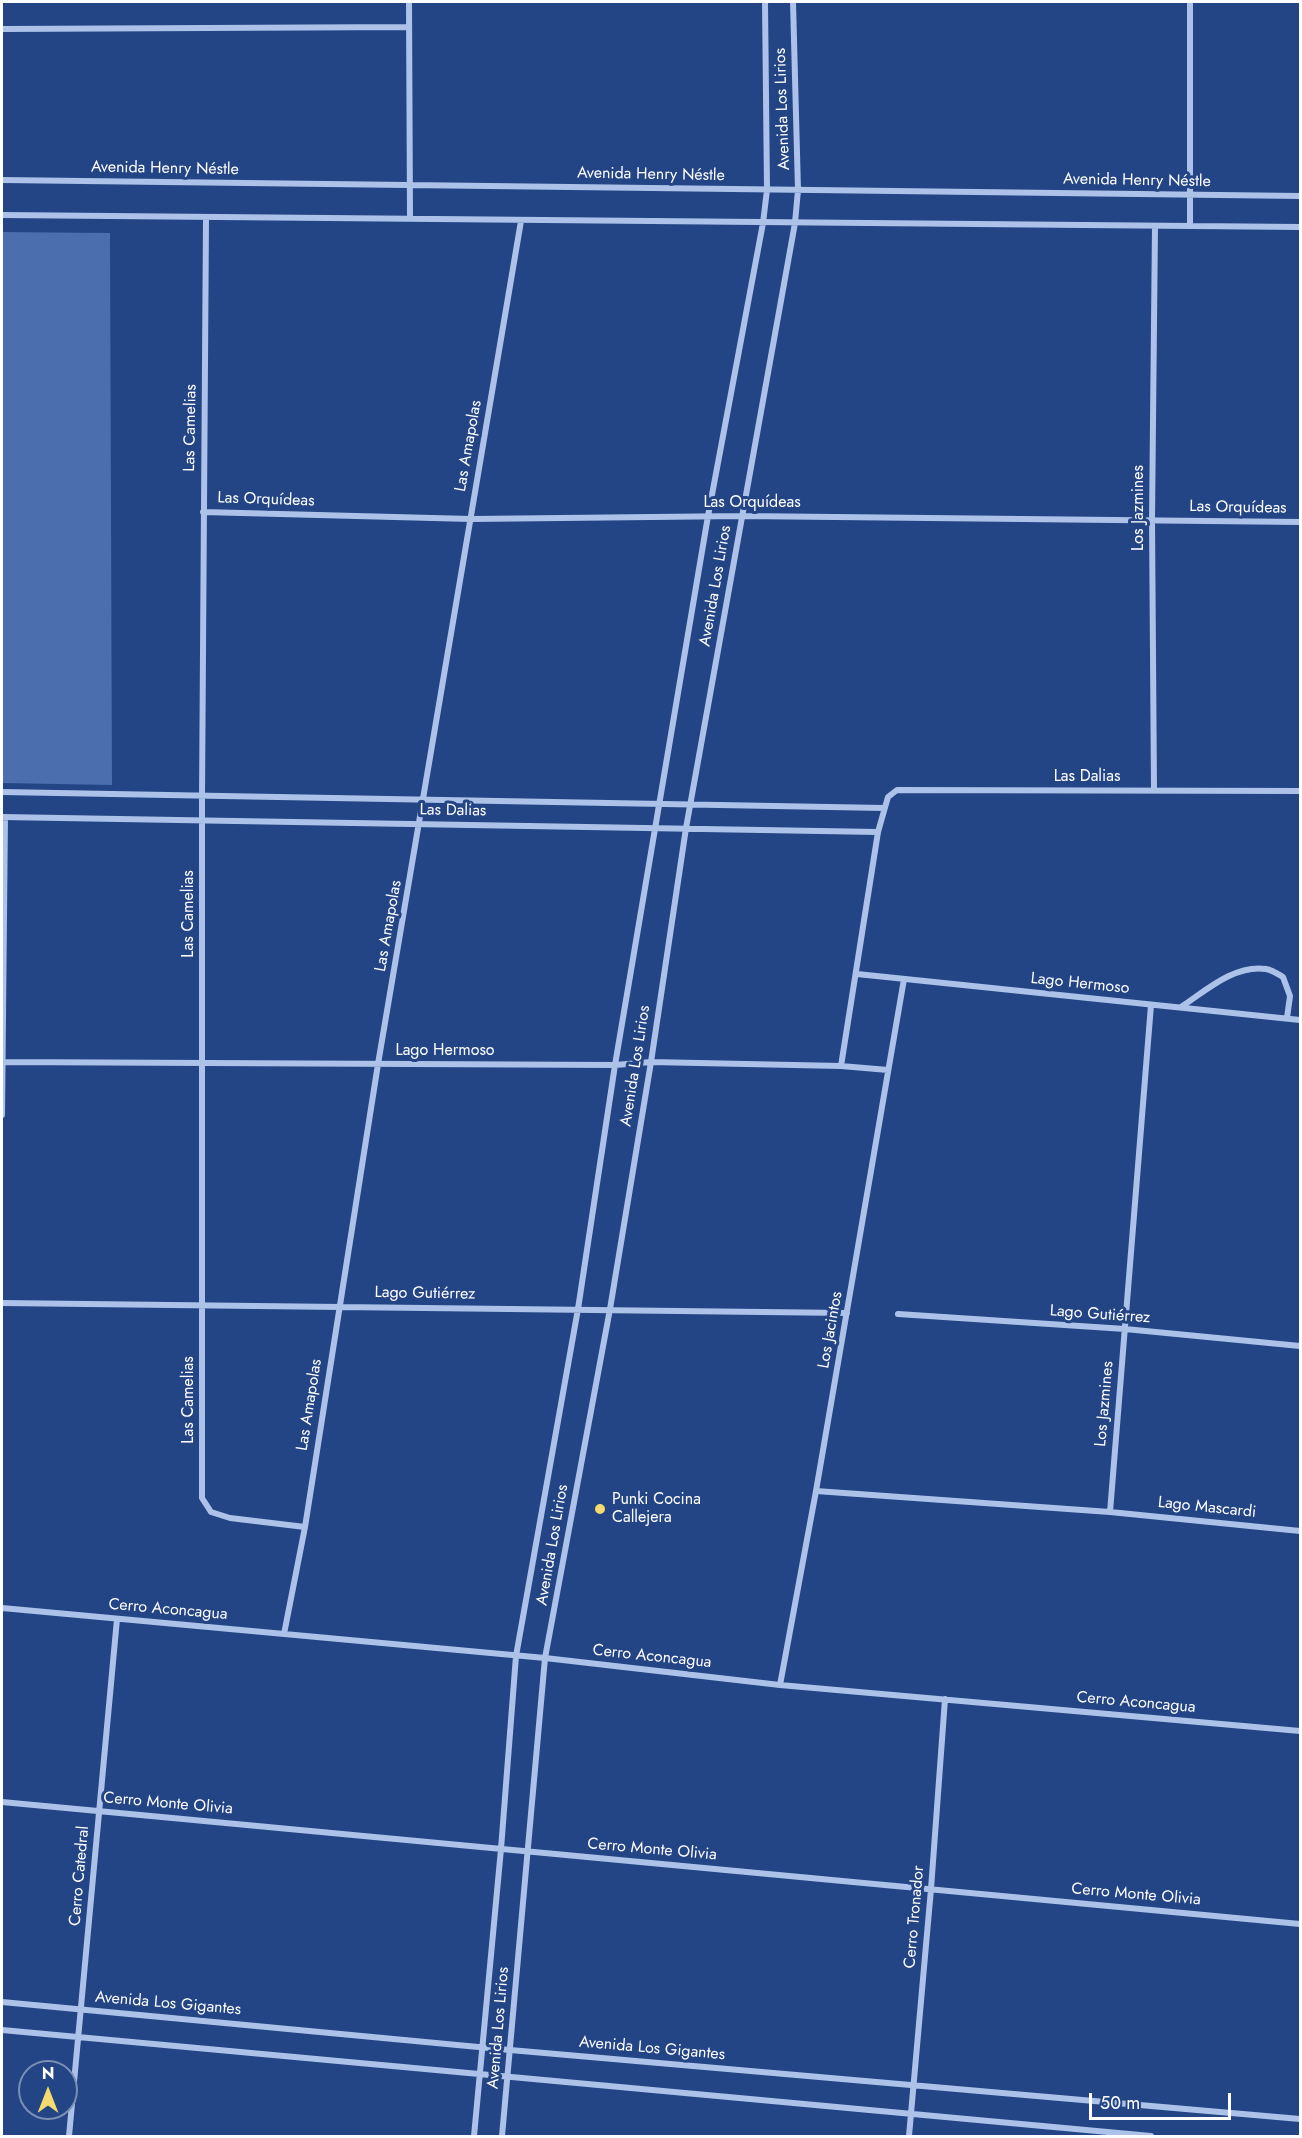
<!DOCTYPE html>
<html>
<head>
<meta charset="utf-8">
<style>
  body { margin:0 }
  #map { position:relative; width:1302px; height:2138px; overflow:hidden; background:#234585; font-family:Jost,sans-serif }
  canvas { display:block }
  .frame { position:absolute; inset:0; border:3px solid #fff; pointer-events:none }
  .north { position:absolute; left:18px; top:2060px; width:60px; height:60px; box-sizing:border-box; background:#234585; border:2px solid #7b8fb6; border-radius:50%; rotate:0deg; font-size:16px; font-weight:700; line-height:24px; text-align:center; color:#fff }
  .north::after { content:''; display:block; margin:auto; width:21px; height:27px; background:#f4da6f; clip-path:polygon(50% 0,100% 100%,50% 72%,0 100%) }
  .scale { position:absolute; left:1089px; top:2093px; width:142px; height:27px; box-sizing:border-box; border:3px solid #fff; border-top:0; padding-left:8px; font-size:18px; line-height:21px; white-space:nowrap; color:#fff; -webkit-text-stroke:4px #234585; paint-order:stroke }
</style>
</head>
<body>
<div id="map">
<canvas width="1302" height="2138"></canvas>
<div class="frame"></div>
<div class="north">N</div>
<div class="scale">50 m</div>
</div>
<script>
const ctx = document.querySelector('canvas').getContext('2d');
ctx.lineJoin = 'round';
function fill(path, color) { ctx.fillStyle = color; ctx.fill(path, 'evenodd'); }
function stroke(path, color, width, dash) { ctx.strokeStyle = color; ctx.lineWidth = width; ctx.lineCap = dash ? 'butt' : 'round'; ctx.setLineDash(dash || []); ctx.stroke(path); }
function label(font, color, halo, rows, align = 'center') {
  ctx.font = font + ' Jost,sans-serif'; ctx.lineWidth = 6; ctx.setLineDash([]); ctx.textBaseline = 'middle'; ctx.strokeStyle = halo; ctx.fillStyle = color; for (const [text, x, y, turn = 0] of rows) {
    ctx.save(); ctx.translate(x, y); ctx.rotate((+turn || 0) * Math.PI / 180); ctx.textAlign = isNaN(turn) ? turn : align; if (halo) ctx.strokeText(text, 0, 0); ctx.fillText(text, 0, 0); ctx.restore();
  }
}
const building = new Path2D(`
  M2,232L110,233L112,785L2,783Z`);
const minor = new Path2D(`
  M409,2L410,219
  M1190,2V226
  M2,29L409,27
  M2,180L1300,196
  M2,215L1300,227
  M206,218L202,796V1498L211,1512L230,1518L305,1527
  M203,512L471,519L742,516L1300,522
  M1154,790L1152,520L1155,226
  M2,792L884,808
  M2,817L878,832L888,797L897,790L1300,791
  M857,974L1300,1020
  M1181,1007C1205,991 1235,964 1266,969C1272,970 1278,974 1283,977L1290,996L1287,1018
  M2,1062L615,1065L651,1062L841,1066L888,1070
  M841,1066L878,832
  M2,1115L5,817
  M2,1303L847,1313
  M898,1314L1125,1329L1300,1346
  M816,1491L1110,1512L1151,1005
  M1110,1512L1300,1531
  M2,1608L545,1658L780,1685L1300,1731
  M284,1634L305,1527L378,1064L521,221
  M780,1685L816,1491L904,979
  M2,1802L1300,1924
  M2,2002L510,2050L1300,2119
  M2,2030L1151,2136
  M69,2136L117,1619
  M474,2136L501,1849L516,1656L578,1309L615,1065L708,516L763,223L767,190L765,2
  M502,2136L545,1658L610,1309L651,1062L686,828L795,223L798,190L793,2
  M909,2136L931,1889L945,1699`);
const markers = [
  [600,1509,6,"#f4da6f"]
];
const streetNames = [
  ["Avenida Los Lirios",783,109,-92],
  ["Avenida Henry Néstle",165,169,1],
  ["Avenida Henry Néstle",651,175,1],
  ["Avenida Henry Néstle",1137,181,1],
  ["Las Camelias",191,428,-89],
  ["Las Amapolas",469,446,-80],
  ["Las Orquídeas",266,500,2],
  ["Las Orquídeas",752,503],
  ["Los Jazmines",1139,508,-90],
  ["Las Orquídeas",1238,508,1],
  ["Avenida Los Lirios",716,586,-80],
  ["Las Dalias",1087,777],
  ["Las Dalias",453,811,1],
  ["Las Camelias",189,914,-90],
  ["Las Amapolas",389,926,-80],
  ["Lago Hermoso",1080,984,6],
  ["Lago Hermoso",445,1051],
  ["Avenida Los Lirios",636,1066,-81],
  ["Lago Gutiérrez",425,1294,1],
  ["Lago Gutiérrez",1100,1315,4],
  ["Los Jacintos",831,1330,-80],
  ["Las Camelias",189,1400,-90],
  ["Los Jazmines",1105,1404,-85],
  ["Las Amapolas",310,1405,-81],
  ["Lago Mascardi",1207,1508,6],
  ["Avenida Los Lirios",553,1545,-80],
  ["Cerro Aconcagua",168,1610,5],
  ["Cerro Aconcagua",652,1657,6],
  ["Cerro Aconcagua",1136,1703,5],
  ["Cerro Monte Olivia",168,1804,5],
  ["Cerro Monte Olivia",652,1850,5],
  ["Cerro Catedral",80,1876,-85],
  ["Cerro Monte Olivia",1136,1895,5],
  ["Cerro Tronador",915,1917,-85],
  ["Avenida Los Gigantes",168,2004,5],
  ["Avenida Los Lirios",499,2028,-85],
  ["Avenida Los Gigantes",652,2049,5]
];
const poiNames = [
  ["Punki Cocina",612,1500],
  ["Callejera",612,1518]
];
fill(building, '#4b6eae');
stroke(minor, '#acc2e9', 6);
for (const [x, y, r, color] of markers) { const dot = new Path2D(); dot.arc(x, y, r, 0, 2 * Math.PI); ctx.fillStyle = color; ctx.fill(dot); stroke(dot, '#234585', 2); }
label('16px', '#fff', '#234585', streetNames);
label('16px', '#fff', '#234585', poiNames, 'left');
</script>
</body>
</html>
